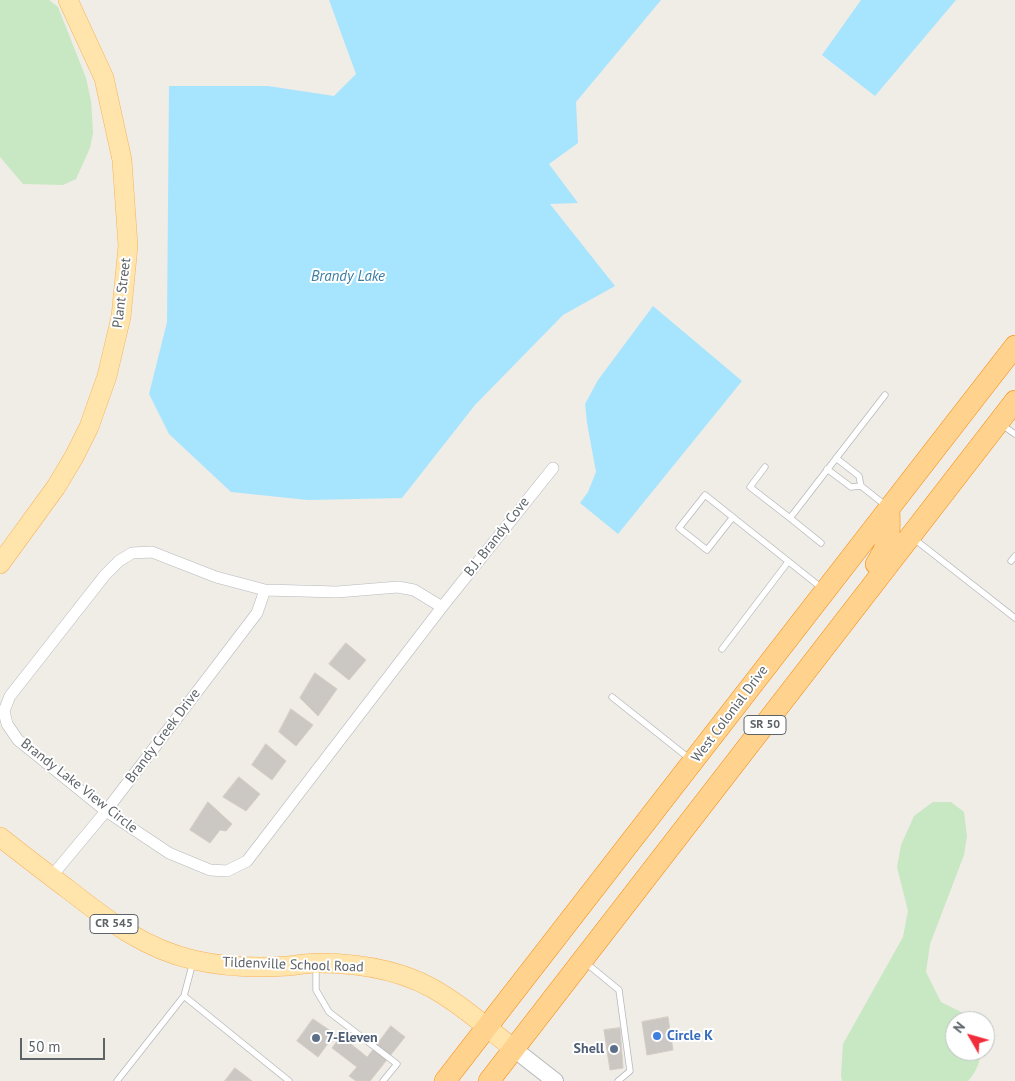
<!DOCTYPE html>
<html>
<head>
<meta charset="utf-8">
<style>
  body { margin:0 }
  #map { position:relative; width:1015px; height:1081px; overflow:hidden; background:#f0ece6; font-family:"PT Sans",sans-serif }
  canvas { display:block }
  .north { position:absolute; left:945px; top:1011px; width:50px; height:50px; box-sizing:border-box; background:#fff; border:1px solid #bec1c2; border-radius:50%; rotate:308deg; font-size:14px; font-weight:700; line-height:20px; text-align:center; color:#5d6367 }
  .north::after { content:''; display:block; margin:auto; width:18px; height:22px; background:#f02c3a; clip-path:polygon(50% 0,100% 100%,50% 72%,0 100%) }
  .scale { position:absolute; left:20px; top:1038px; width:85px; height:22px; box-sizing:border-box; border:2px solid #5d6367; border-top:0; padding-left:6px; font-size:15px; line-height:18px; white-space:nowrap; color:#5d6367; -webkit-text-stroke:4px #fff; paint-order:stroke }
</style>
</head>
<body>
<div id="map">
<canvas width="1015" height="1081"></canvas>
<div class="north">N</div>
<div class="scale">50 m</div>
</div>
<script>
const ctx = document.querySelector('canvas').getContext('2d');
ctx.lineJoin = 'round';
function fill(path, color) { ctx.fillStyle = color; ctx.fill(path, 'evenodd'); }
function stroke(path, color, width, dash) { ctx.strokeStyle = color; ctx.lineWidth = width; ctx.lineCap = dash ? 'butt' : 'round'; ctx.setLineDash(dash || []); ctx.stroke(path); }
function label(font, color, halo, rows, align = 'center') {
  ctx.font = font + ' "PT Sans",sans-serif'; ctx.lineWidth = 4; ctx.setLineDash([]); ctx.textBaseline = 'middle'; ctx.strokeStyle = halo; ctx.fillStyle = color; for (const [text, x, y, turn = 0] of rows) {
    ctx.save(); ctx.translate(x, y); ctx.rotate((+turn || 0) * Math.PI / 180); ctx.textAlign = isNaN(turn) ? turn : align; if (halo) ctx.strokeText(text, 0, 0); ctx.fillText(text, 0, 0); ctx.restore();
  }
}
const green = new Path2D(`
  M0,0H49L58,7L86,78L91,101L93,133L90,148L76,179L63,185L23,184L0,157Z
  M933,802H951L964,812L967,836L964,855L930,944L926,972L941,1002L969,1016L973,1021H955V1051H980C981,1063 975,1073 968,1081H842L841,1075L843,1044L903,937L908,911L897,867L901,845L914,816Z`);
const water = new Path2D(`
  M329,0H661L576,102L578,143L549,164L578,203L550,204L615,286L563,315L475,405L402,498L308,500L231,492L169,434L149,394L167,322L169,86H268L334,96L356,74Z
  M861,0H956L875,96L822,55Z
  M653,306L742,381L618,534L580,503L588,492L596,472L587,423L585,404L598,380Z`);
const building = new Path2D(`
  M346,643L366,660L349,680L329,664Z
  M315,673L337,689L318,716L300,698Z
  M291,709L313,725L296,746L279,732Z
  M266,744L286,761L272,780L252,765Z
  M239,777L260,794L246,811L223,797Z
  M208,802L232,824L226,831L220,830L210,843L190,830Z
  M668,1017L673,1050L647,1055L642,1022Z
  M313,1019L335,1034L318,1057L297,1041Z
  M391,1026L405,1037L370,1081H356L349,1076L357,1067L332,1048L341,1036L367,1057Z
  M620,1028L623,1068L610,1070L604,1030Z
  M235,1068L252,1081H225Z`);
const lane = new Path2D(`
  M1002,425L1015,434
  M836,458L859,476L861,486L885,505
  M765,467L750,487L790,518L885,395
  M827,469L851,487L861,486
  M733,517L707,550L679,528L705,495L823,589
  M790,518L821,543
  M913,538L1015,618
  M1011,561L1015,556
  M722,649L788,562
  M612,697L690,759
  M586,963L619,990L630,1071L618,1081
  M316,965V990L329,1012L397,1064L383,1081
  M184,996L193,962
  M117,1081L184,996L289,1081`);
const street = new Path2D(`
  M442,607L414,590L398,587L337,592L265,590L216,577L152,552L132,553L119,561L105,575L10,696L4,711L7,724L18,740L106,811L169,853L210,870L227,871L247,861L442,607L553,468
  M51,877L106,811L257,613L265,590`);
const secondary = new Path2D(`
  M514,1049L555,1081`);
const primary = new Path2D(`
  M0,564L56,487L74,457L89,427L107,376L121,317L128,246L122,160L104,78L68,0
  M0,837C23,855 46,873 69,890C107,920 145,949 194,960C224,967 257,968 288,966C298,965 308,963 318,963C362,963 408,971 445,996C469,1011 491,1031 514,1049`);
const highway = new Path2D(`
  M876,564C891,540 890,536 889,508
  M445,1081L1015,346
  M489,1081L1015,401`);
const markers = [
  [657,1036,5,"#3f7fe0"],
  [316,1038,5,"#5c6f8a"],
  [614,1049,5,"#5c6f8a"]
];
const shields = [
  [765,725,42],
  [114,924,48]
];
const shieldNames = [
  ["SR 50",765,725],
  ["CR 545",114,924]
];
const streetNames = [
  ["Plant Street",122,293,-83],
  ["B.J. Brandy Cove",497,537,-52],
  ["West Colonial Drive",730,714,-53],
  ["Brandy Creek Drive",163,736,-53],
  ["Brandy Lake View Circle",79,786,38],
  ["Tildenville School Road",293,965,2]
];
const shopNames = [
  ["Circle K",667,1036]
];
const serviceNames = [
  ["7-Eleven",326,1038],
  ["Shell",604,1049,"right"]
];
const waterNames = [
  ["Brandy Lake",348,277]
];
fill(green, '#c7e8c2');
fill(water, '#a7e5ff');
fill(building, '#cbc7c2');
stroke(building, '#d5cdc4', 1);
stroke(lane, '#b6b9bd', 7);
stroke(street, '#b6b9bd', 12);
stroke(secondary, '#b4babe', 18);
stroke(primary, '#f7b358', 20);
stroke(highway, '#f68500', 22);
stroke(lane, '#fff', 5.5);
stroke(street, '#fff', 11);
stroke(secondary, '#fff', 16);
stroke(primary, '#ffe5ac', 19);
stroke(highway, '#ffd28e', 21);
for (const [x, y, r, color] of markers) { const dot = new Path2D(); dot.arc(x, y, r, 0, 2 * Math.PI); ctx.fillStyle = color; ctx.fill(dot); stroke(dot, '#fff', 2); }
for (const [x, y, w] of shields) { const box = new Path2D(); box.roundRect(x - w / 2, y - 9.5, w, 19, 4); ctx.fillStyle = '#fff'; ctx.fill(box); stroke(box, '#5d6367', 1); }
label('bold 12px', '#5d6367', null, shieldNames);
label('14px', '#5d6367', '#fff', streetNames);
label('bold 14px', '#366cbe', '#fff', shopNames, 'left');
label('bold 14px', '#4e5e75', '#fff', serviceNames, 'left');
label('italic 15px', '#3a7da3', '#fff', waterNames);
</script>
</body>
</html>
